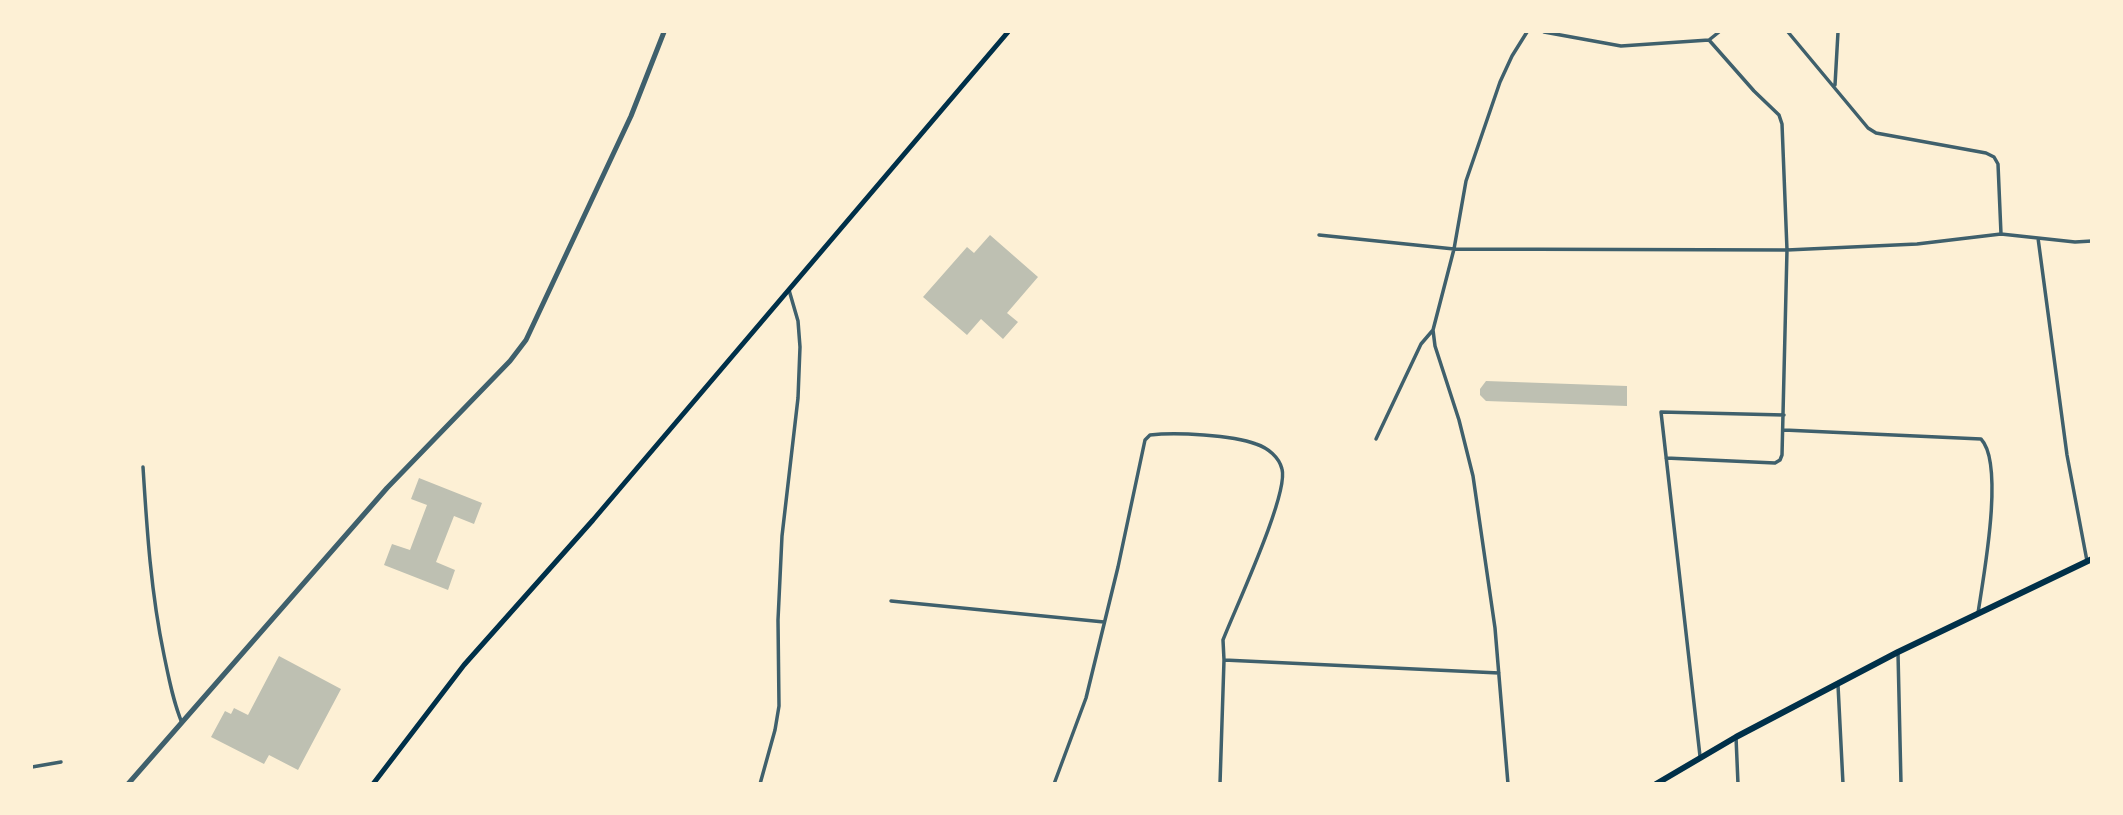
<!DOCTYPE html>
<html>
<head>
<meta charset="utf-8">
<style>
  body { margin:0 }
  #map { position:relative; width:2123px; height:815px; overflow:hidden; background:#fdf0d5; font-family:Roboto,sans-serif }
  canvas { display:block }
  .frame { position:absolute; inset:0; border:33px solid #fdf0d5; pointer-events:none }
</style>
</head>
<body>
<div id="map">
<canvas width="2123" height="815"></canvas>
<div class="frame"></div>
</div>
<script>
const ctx = document.querySelector('canvas').getContext('2d');
ctx.lineJoin = 'round';
function fill(path, color) { ctx.fillStyle = color; ctx.fill(path, 'evenodd'); }
function stroke(path, color, width, dash) { ctx.strokeStyle = color; ctx.lineWidth = width; ctx.lineCap = dash ? 'butt' : 'round'; ctx.setLineDash(dash || []); ctx.stroke(path); }
const building = new Path2D(`
  M990,235L1038,277L1007,313L1018,322L1003,339L981,319L967,335L923,297L967,247L974,253Z
  M1486,381L1627,386V406L1486,401L1480,395V389Z
  M419,478L482,503L474,524L454,516L436,562L455,570L448,590L384,565L392,544L410,550L427,505L411,499Z
  M279,656L341,689L298,770L269,755L264,764L211,737L225,711L231,714L234,708L248,715Z`);
const minor = new Path2D(`
  M1544,32L1621,46L1709,40L1719,32
  M1788,32L1868,128L1876,133L1986,153L1994,157L1998,164L2001,234L2038,238L2067,455L2087,561
  M1835,85L1838,32
  M1319,235L1454,249L1787,250L1917,244L2001,234
  M2038,238L2075,242L2092,241
  M1784,430L1981,439C2005,464 1983,579 1978,613
  M1376,439L1421,344L1433,330
  M1666,458L1775,463L1780,460L1782,455L1787,250L1782,124L1779,115L1754,91L1709,40
  M143,467C147,531 151,593 164,655C169,679 173,701 182,723
  M891,601L1104,622
  M1898,653L1901,784
  M1838,685L1843,784
  M1736,737L1738,784
  M1700,756L1661,412L1784,415
  M32,767L61,762
  M760,784L775,730L779,706L778,620L782,536L798,398L800,347L798,321L789,290
  M1054,784L1086,698L1118,567L1145,440L1150,435C1176,432 1232,435 1256,444C1268,448 1279,457 1282,469C1289,494 1235,609 1223,640L1224,660
  M1220,784L1224,660L1499,673
  M1508,784L1495,628L1473,476L1459,420L1435,346L1433,330L1454,249L1466,181L1500,82L1512,56L1527,32`);
const tertiary = new Path2D(`
  M128,784L387,488L510,361L526,340L631,116L664,32`);
const secondary = new Path2D(`
  M373,784L464,665L593,520L1008,32`);
const primary = new Path2D(`
  M1656,784L1736,737L1898,652L2092,559`);
fill(building, '#bec0b2');
stroke(minor, '#3f606c', 3.5);
stroke(tertiary, '#3f606c', 5);
stroke(secondary, '#003049', 5);
stroke(primary, '#003049', 6);
</script>
</body>
</html>
